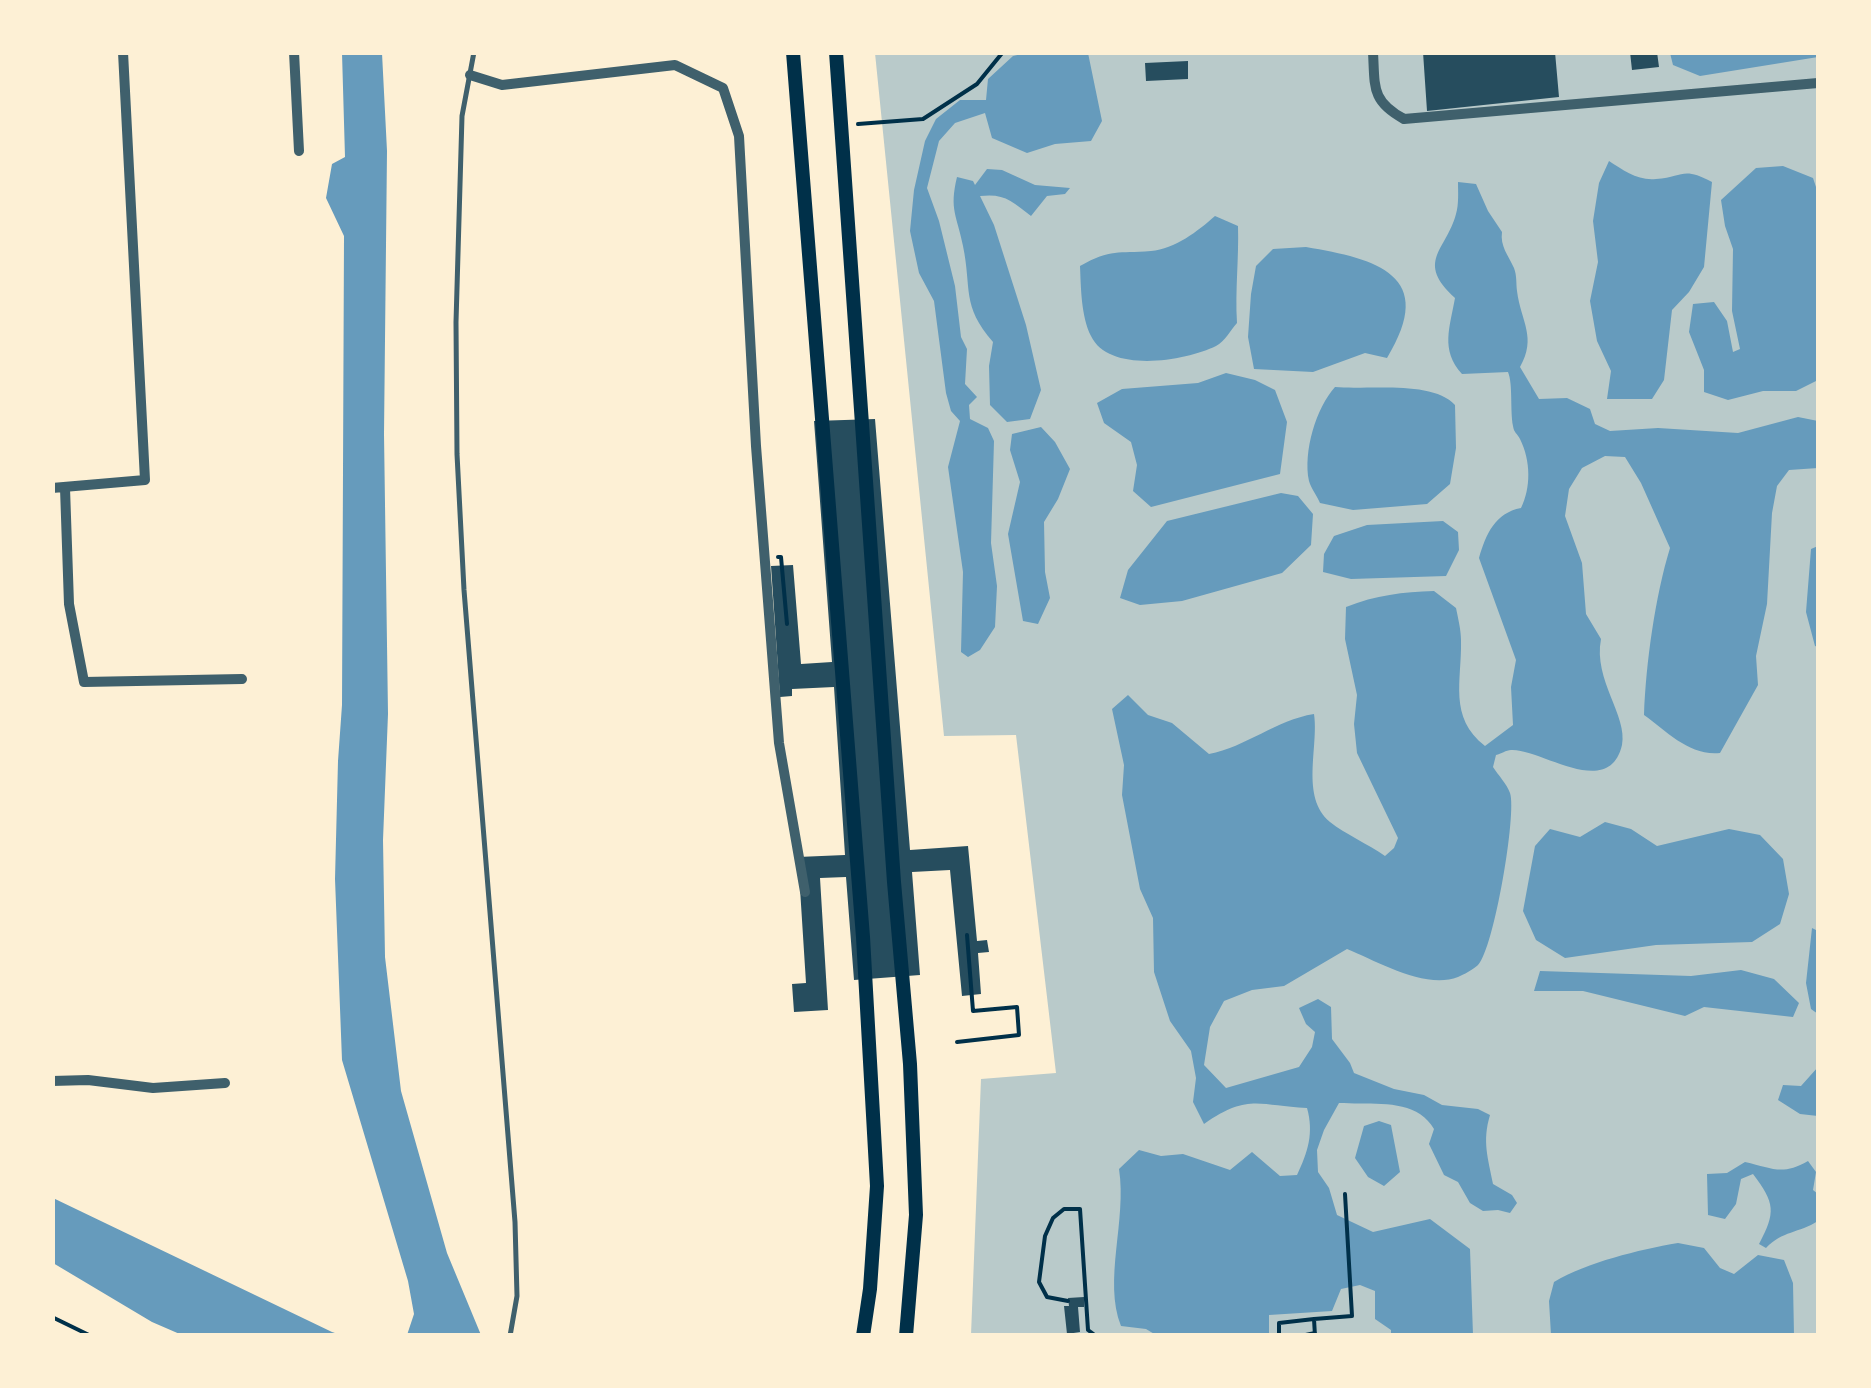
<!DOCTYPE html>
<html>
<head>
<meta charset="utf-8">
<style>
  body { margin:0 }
  #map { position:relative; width:1871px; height:1388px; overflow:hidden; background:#fdf0d5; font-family:"Roboto Condensed",sans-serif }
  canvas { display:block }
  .frame { position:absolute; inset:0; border:55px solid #fdf0d5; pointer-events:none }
</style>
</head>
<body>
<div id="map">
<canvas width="1871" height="1388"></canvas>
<div class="frame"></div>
</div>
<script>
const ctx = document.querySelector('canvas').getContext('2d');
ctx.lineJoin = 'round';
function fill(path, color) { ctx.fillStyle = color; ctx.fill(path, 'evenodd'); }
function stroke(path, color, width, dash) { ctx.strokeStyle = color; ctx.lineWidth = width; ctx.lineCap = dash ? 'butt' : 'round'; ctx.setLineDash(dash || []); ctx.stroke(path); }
const green = new Path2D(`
  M875,53H1818V1335H971L981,1079L1056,1073L1016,735L944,736Z`);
const water = new Path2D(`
  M1818,52V57L1700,76L1673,65L1670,53Z
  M342,53H382L387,151L384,434L388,714L383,840L385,957L401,1091L447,1253L481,1335H407L414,1314L408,1281L342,1060L335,879L338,761L342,705L344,236L326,198L332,164L345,157Z
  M1026,53H1088L1102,121L1091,141L1055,144L1027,153L992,138L985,113L955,123L939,141L927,188L939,221L955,286L961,337L967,349L965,384L977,397L969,405L970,419L988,428L994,441L991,543L997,586L995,627L980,650L968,657L961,652L963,572L948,467L960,421L951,411L946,393L934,301L919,273L910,231L914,190L925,141L936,119L960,100H986L988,79L1013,56Z
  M1609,161C1623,170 1638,181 1656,179C1684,177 1682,166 1712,182L1704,267L1689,292L1672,310L1664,380L1652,399H1607L1611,371L1597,341L1590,301L1598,262L1593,221L1599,183Z
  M1783,166L1813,178L1818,193V380L1796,391H1763L1728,400L1704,392V370L1689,332L1693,304L1714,302L1727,321L1733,352L1740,349L1732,311L1733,249L1725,226L1721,200L1756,168Z
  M987,169L1002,170L1035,185L1070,188L1065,194L1047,196L1031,216C1012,201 1004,193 980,196L994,225L1026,325L1041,390L1030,419L1007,422L990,405L989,366L993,342C961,305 972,289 963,246C957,215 949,210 957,177L973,181L975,185Z
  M1458,182L1476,184L1488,211L1502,232C1500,246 1508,255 1514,268C1517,276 1516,283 1517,291C1521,322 1537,337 1520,367L1539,399L1567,398L1590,409L1595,424L1610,431L1658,428L1738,433L1798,417L1818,421V468L1789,470L1777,486L1772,513L1767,604L1756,656L1758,685L1720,753C1689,756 1668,732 1644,715C1646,663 1655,597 1670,548L1641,483L1625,457L1605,456L1582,468L1569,489L1565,516L1582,563L1586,614L1601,639C1593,680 1628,716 1622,745C1609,801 1540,748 1511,750C1506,750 1501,754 1496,755L1493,767C1498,775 1507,784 1510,793C1517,813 1494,949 1478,965C1474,969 1463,975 1458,977C1425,990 1377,961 1347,949L1284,986L1252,990L1224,1001L1210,1027L1204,1065L1226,1088L1299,1067L1312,1047L1315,1032L1306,1024L1299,1008L1318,999L1331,1007L1332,1039L1350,1063L1354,1073L1394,1089L1424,1095L1442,1105L1478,1109L1490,1115C1482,1142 1488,1157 1493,1184L1512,1195L1517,1203L1510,1213L1498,1210L1483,1211L1470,1203L1458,1182L1444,1175L1429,1144L1434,1129C1416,1097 1372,1105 1339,1103L1324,1130L1317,1150L1318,1172L1329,1188L1337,1215L1373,1232L1430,1219L1470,1249L1473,1335H1391V1330L1375,1319V1291L1360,1285L1341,1289L1332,1311L1269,1315V1335H1156L1146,1329L1121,1326C1103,1280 1127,1221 1119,1169L1139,1150L1161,1156L1183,1154L1230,1170L1252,1152L1280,1176L1297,1175C1308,1152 1314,1133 1307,1108C1258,1106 1249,1093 1204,1124L1193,1102L1196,1078L1191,1051L1170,1021L1154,972L1153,918L1140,889L1122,795L1124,765L1112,709L1128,695L1148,715L1172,723L1209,754C1246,747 1276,720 1314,714C1319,747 1300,797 1330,822C1345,834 1368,844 1385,856L1394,848L1398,838L1357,753L1354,724L1357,695L1345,639L1346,607C1376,595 1403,592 1434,591L1456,608C1458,618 1461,630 1461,640C1462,681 1448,717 1485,746L1513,725L1511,687L1516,660L1479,558C1486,534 1495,513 1521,508C1531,488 1531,461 1520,439C1517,433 1514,433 1513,426C1510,410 1513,384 1508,372L1462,374C1440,350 1450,327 1455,298C1415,261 1446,251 1456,214C1459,204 1458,192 1458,182Z
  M1215,216L1238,226C1239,259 1235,290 1237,323C1230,331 1225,341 1216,346C1186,361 1109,374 1091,336C1081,316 1081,288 1080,266C1112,248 1117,254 1151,251C1175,249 1198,231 1215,216Z
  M1306,247C1377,259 1438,275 1387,358L1365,353L1313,372L1254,369L1248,337L1251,294L1256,266L1273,249Z
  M1226,373L1255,380L1275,390L1287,422L1280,474L1151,507L1133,491L1137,465L1131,442L1104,423L1097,403L1122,389L1198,383Z
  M1335,387C1368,390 1433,380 1455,405L1456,448L1450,484L1427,504L1353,510L1320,503C1317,496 1311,488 1309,481C1303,452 1316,408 1335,387Z
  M1041,427L1055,442L1070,469L1058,499L1044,522L1045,572L1050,598L1038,624L1023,621L1008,534L1020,482L1010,450L1012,434Z
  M1281,493L1298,496L1313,514L1311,545L1282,573L1182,601L1140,605L1120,598L1128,570L1167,521Z
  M1443,521L1458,532L1459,550L1446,576L1351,579L1323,572L1324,554L1334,536L1367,525Z
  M1818,546V647L1815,646L1806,612L1811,549Z
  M1605,822L1631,829L1657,846L1729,829L1760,835L1783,859L1789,894L1780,924L1752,942L1656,945L1565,958L1536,940L1523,911L1535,846L1550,829L1580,837Z
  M1812,928L1818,931V1014L1811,1009L1806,983Z
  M1741,970L1774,979L1799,1003L1793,1017L1704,1007L1685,1016L1583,991H1534L1540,971L1691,976Z
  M1818,1067V1116L1800,1114L1778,1100L1783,1085L1801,1086Z
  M1379,1121L1391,1125L1400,1172L1384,1186L1368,1177L1355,1158L1364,1126Z
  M1808,1161L1816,1172L1813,1190L1818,1194V1221C1799,1233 1782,1231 1766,1248L1759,1244C1776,1212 1775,1203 1753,1174L1741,1179L1736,1204L1725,1219L1708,1215L1707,1174L1727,1173L1745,1162C1772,1168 1782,1176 1808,1161Z
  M53,1198L332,1332L341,1335H182L152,1322L53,1263Z
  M1678,1243L1704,1248L1720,1268L1734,1274L1758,1255L1784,1260L1793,1283L1794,1335H1551L1549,1301L1554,1282C1588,1262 1638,1250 1678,1243Z`);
const building = new Path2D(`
  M1423,52H1555L1559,97L1427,111Z
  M1630,52H1657L1659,67L1632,70Z
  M1188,61V79L1146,81L1145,63Z
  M875,419L910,850L968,846L977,941L987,940L989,952L978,953L981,994L962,996L950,870L912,872L920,975L854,980L846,877L820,878L828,1010L794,1012L792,984L806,983L798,857L845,855L834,687L792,689V696L780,697L771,566L793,565L801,664L832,662L814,421Z
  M1084,1297V1307H1078L1080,1332L1067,1334L1064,1306H1069L1068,1298Z`);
const path = new Path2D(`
  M858,124L923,119L977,84L1003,52
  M778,557H781L787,624
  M957,1042L1019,1035L1017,1007L973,1011L967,935
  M1068,1301L1047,1297L1039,1282L1045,1236L1053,1218L1064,1209H1080L1088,1330L1096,1336
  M52,1317L91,1336
  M1314,1319L1352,1316L1345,1194
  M1279,1336V1323L1314,1319L1315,1336
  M1301,1336L1315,1333`);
const service = new Path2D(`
  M474,52L462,116L456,322L457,454L464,590L515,1222L517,1296L510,1336`);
const minor = new Path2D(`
  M294,52L299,151
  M1373,52C1375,87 1371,101 1404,119L1818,83
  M470,75L502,85L675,65L723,88L739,136L756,446L779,743L805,892
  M52,488L145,480L123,52
  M65,488L69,604L84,682L242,679
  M52,1081L88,1080L153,1088L225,1083`);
const secondary = new Path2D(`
  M793,52L863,937L877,1186L870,1289L863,1336
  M836,52L894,882L910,1064L916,1215L906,1336`);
fill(green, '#b9caca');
fill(water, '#669bbc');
fill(building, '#264d5e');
stroke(path, '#003049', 4);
stroke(service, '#3f606c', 5);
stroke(minor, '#3f606c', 10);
stroke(secondary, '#003049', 14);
</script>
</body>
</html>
